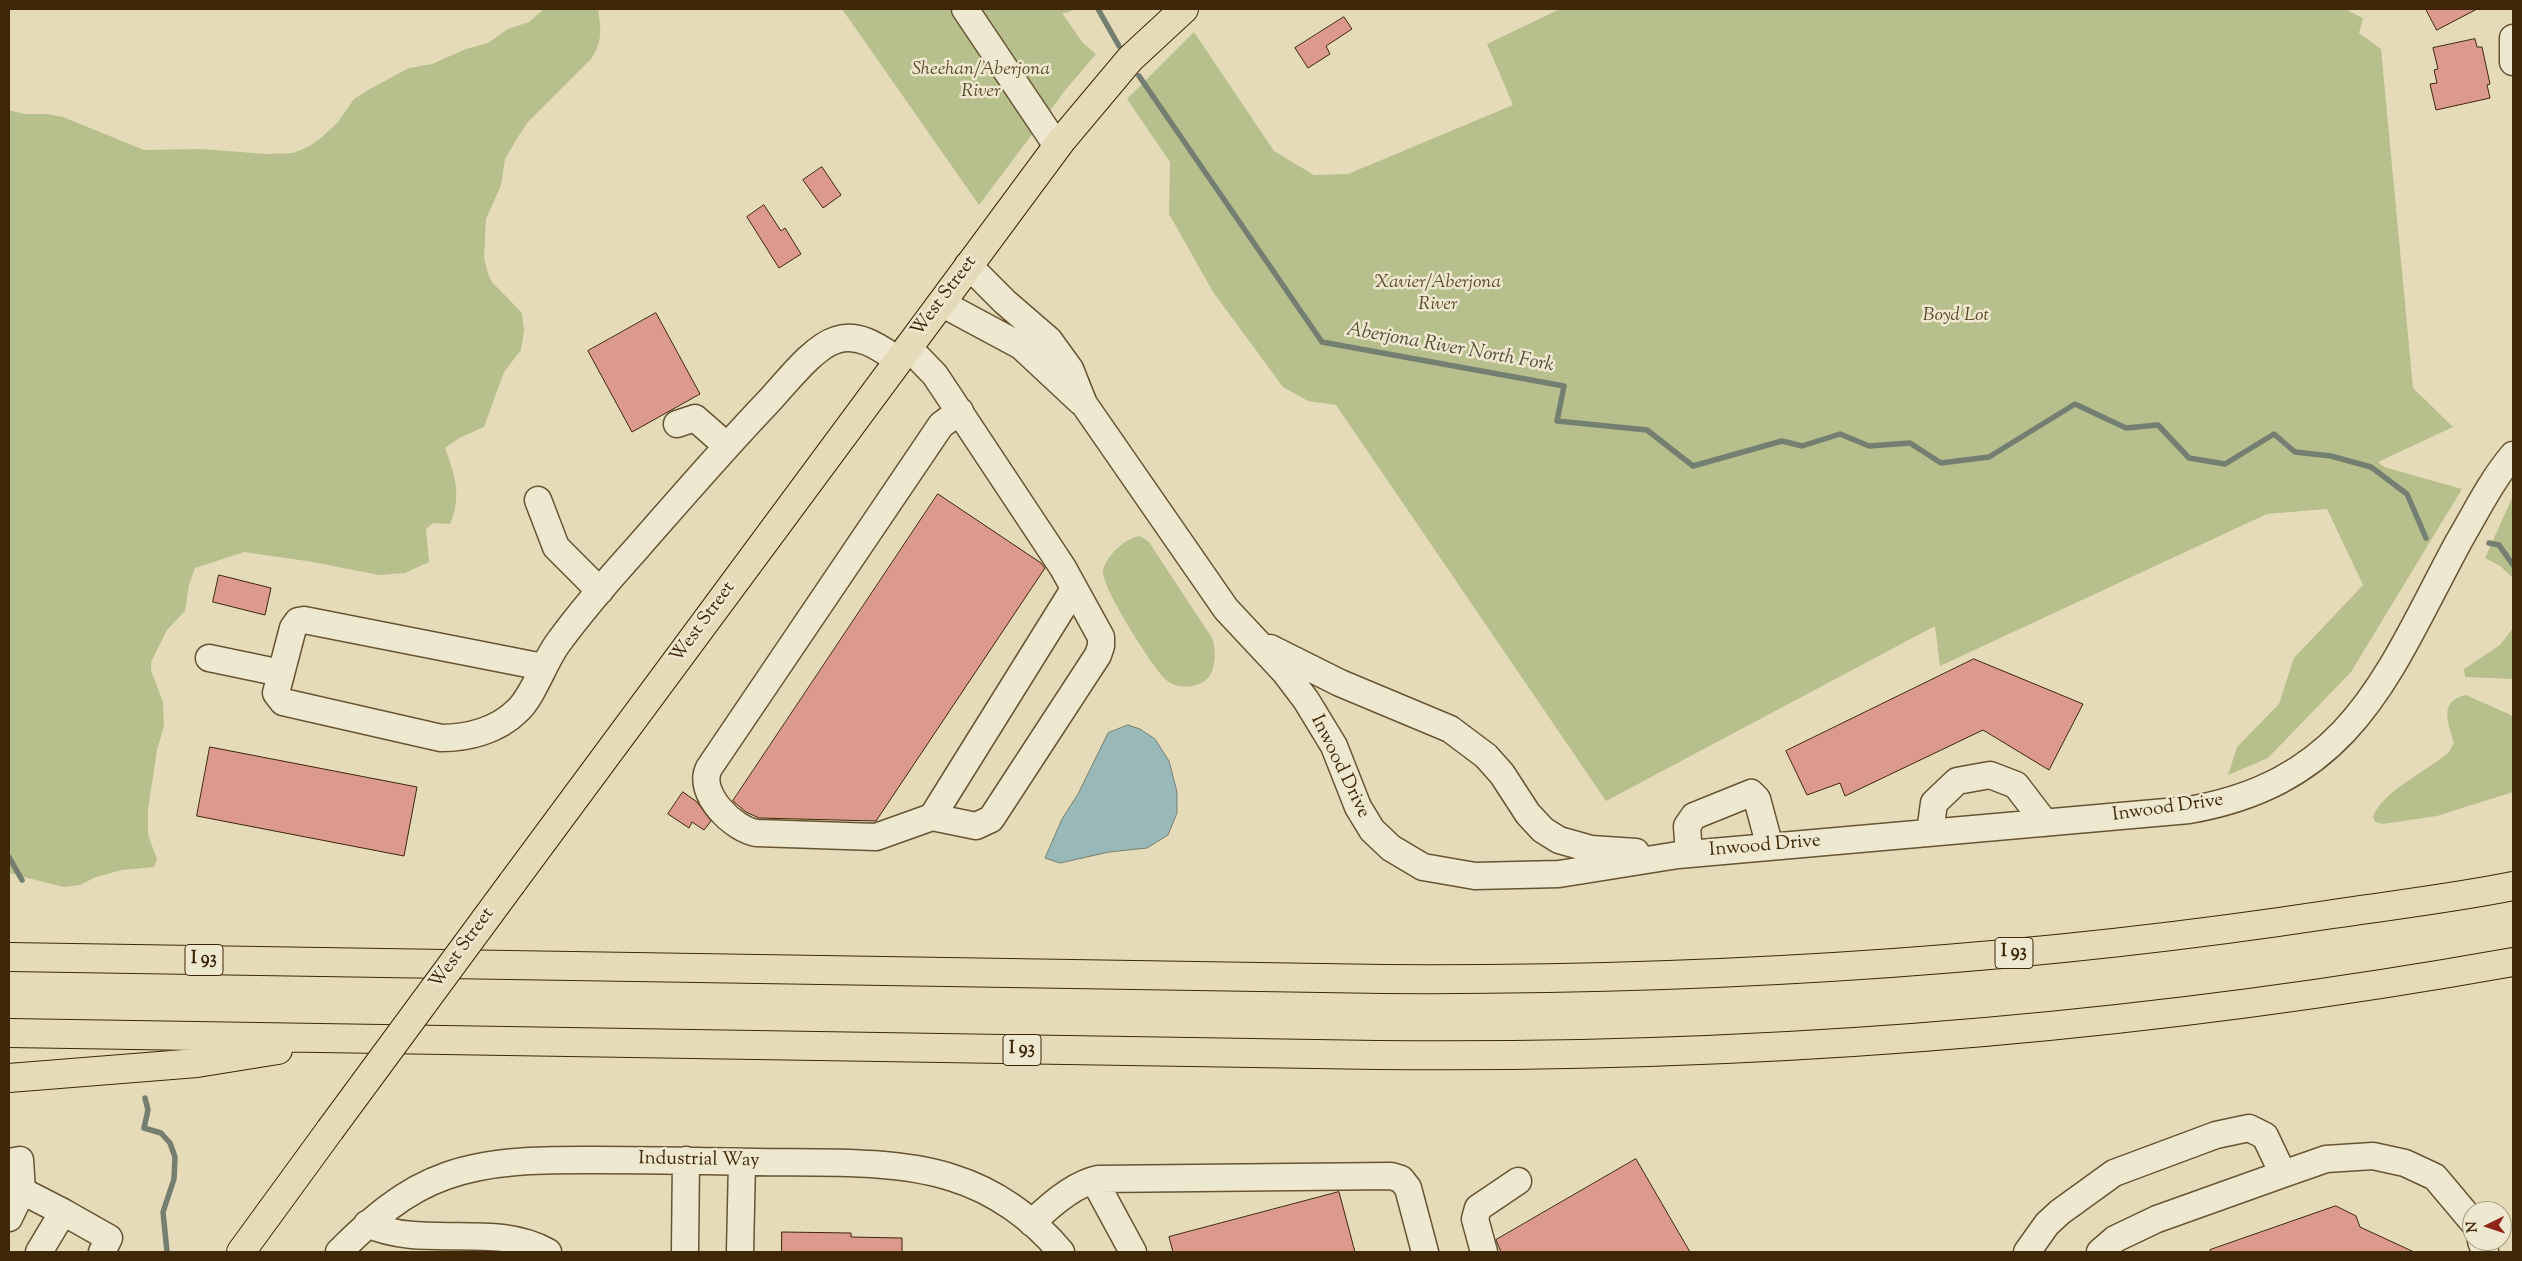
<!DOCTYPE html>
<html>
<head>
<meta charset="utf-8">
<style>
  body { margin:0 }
  #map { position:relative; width:2522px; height:1261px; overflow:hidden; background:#e6dbb8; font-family:"Sorts Mill Goudy",serif }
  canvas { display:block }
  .frame { position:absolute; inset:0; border:10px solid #3d2706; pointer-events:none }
  .north { position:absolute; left:2462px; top:1201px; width:50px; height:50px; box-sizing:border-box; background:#efe8d1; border:1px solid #a89b80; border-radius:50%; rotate:266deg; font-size:14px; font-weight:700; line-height:20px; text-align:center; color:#3d2706 }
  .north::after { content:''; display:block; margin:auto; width:18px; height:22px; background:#8f2418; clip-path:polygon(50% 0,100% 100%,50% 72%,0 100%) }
</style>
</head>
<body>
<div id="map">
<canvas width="2522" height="1261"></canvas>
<div class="frame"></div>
<div class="north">N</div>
</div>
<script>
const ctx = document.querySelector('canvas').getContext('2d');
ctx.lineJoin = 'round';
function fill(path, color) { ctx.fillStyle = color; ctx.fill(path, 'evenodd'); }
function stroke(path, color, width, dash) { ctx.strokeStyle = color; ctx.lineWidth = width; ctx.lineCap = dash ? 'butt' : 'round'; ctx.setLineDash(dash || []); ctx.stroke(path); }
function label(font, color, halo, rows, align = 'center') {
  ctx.font = font + ' "Sorts Mill Goudy",serif'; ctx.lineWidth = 5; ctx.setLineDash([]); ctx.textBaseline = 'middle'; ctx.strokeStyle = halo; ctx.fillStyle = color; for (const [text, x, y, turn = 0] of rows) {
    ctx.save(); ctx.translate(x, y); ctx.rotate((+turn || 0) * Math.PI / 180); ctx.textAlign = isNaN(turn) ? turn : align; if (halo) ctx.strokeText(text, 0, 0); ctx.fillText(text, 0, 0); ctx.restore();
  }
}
const green = new Path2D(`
  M544,9H598C601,28 603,42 591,59L528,122L518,137L505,159L501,185L486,219L484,258L488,274L492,282L522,313L524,330L521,350L504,372L484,427L459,438L445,448C455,474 462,498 450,524L433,523L426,529L429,562L405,573L379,575L313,562L244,552L195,568L189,585L185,611L167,630L151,662V670L163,702L164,726L157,750L148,810V835L157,859L154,867L122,870L96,877L80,885L63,887L9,873V110L25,114H47L63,117L144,150L200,149L268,154L293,153L308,147L321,138L338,122L354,99L368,90L409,68L432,64L466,49L488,43L508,29L529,22Z
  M842,9H1073L1070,12L1062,13L1083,43L1096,54L1067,88L979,205Z
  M1560,9H2345L2363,18L2359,33L2381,49L2413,388L2453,427L2378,462L2384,467L2462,489L2351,672L2268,758L2228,775L2237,747L2279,704L2294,658L2363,585L2327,509L2267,514L1940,666L1935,626L1606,801L1336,405L1308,401L1283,387L1213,292L1169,214L1170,162L1127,99L1194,32L1274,151L1314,175L1348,174L1513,105L1487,44Z
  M2513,496V578L2500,566L2485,558Z
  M1140,536L1149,542L1212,638C1216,648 1216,666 1210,675C1201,689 1178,690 1166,680C1153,668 1101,587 1103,571C1105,557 1126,537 1140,536Z
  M2513,628V679L2465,677L2464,669L2500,645Z
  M2466,695L2513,716V792L2437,816L2383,824L2375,822L2373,817C2382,791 2428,771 2449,752L2454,743C2448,723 2438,701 2466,695Z`);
const water = new Path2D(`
  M1128,725L1140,729L1155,739L1169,761L1177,792V813L1168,835L1147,848L1109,852L1060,863L1045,858L1062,819L1078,794L1108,733Z`);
const stream = new Path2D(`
  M1098,9L1119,46
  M1139,76L1322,342L1564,386L1557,421L1647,430L1693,466L1782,441L1802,446L1840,434L1869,446L1910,443L1941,463L1989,457L2075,404L2126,428L2158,425L2189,458L2225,464L2274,434L2295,452L2331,456L2371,467L2407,494L2426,538
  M2489,543L2499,545L2513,565
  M9,857L22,880
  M145,1098L148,1110L144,1128L161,1133L170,1143L175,1157L174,1179L163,1212L167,1252`);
const building = new Path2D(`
  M2426,9H2477L2437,30Z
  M1344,17L1352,29L1326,46L1330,54L1308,68L1295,48Z
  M2475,39L2477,47H2482L2490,84L2487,85L2490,98L2436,110L2430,84L2437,83L2434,70L2438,69L2433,48Z
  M822,167L841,195L823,208L803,180Z
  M764,205L781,231L785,228L801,254L779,268L747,217Z
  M656,313L700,394L632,432L588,351Z
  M938,494L1041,563L1045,568L876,821L759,818L746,812L733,801Z
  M219,575L271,588L265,615L213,602Z
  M1974,659L2083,704L2049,770L1983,730L1845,796L1840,783L1807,795L1786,751Z
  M210,747L417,787L404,856L197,816Z
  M683,792L697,802L711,821L704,830L692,822L689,828L668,814Z
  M1636,1159L1690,1252H1501L1496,1240Z
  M1339,1192L1355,1252H1173L1169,1237Z
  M2336,1206L2356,1216L2360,1227L2414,1252H2210V1250Z
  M782,1232L851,1233V1237L902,1238V1252H782Z`);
const minor = new Path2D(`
  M965,9L1057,146
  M2513,38V62
  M968,265L1005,302L1049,340L1070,369L1084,404L1226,609L1284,671L1306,700L1334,746L1358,807L1372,830L1391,848L1423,867L1475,876L1559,874L1678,855L2189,810C2354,781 2388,672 2459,541C2476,512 2491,481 2513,455
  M941,303L1021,346L1081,402
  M908,347L935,375L1063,568L1101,637V646L1098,655L991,819L976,826L932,817
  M960,411L941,425L709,768C696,793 734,830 757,833L876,837L932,817L1074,589
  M677,424L695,418L727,446
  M538,500L556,547L600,591
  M1270,648L1340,683L1450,729L1486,756L1502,774L1528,814L1543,830L1559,840L1591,849L1636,852
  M209,658L281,673
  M543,667L304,620L298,621L293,628L276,693L283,702L441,738C467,738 497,731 517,711C533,697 544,662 558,643C582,610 610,578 638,547C681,498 724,448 769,401C786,383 813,347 836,340C859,332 880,348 898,360
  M1930,833L1934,803L1957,781L1990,775L2016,785L2045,823
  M1689,854L1687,826L1694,816L1751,793L1757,799L1770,847
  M9,1162L20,1160L22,1191L9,1218
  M1094,1180L1133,1252
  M22,1191L63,1212L39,1252
  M63,1212L109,1238L102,1252
  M1032,1223C1049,1206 1074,1184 1098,1179L1391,1176L1401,1179L1408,1188L1425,1252
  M367,1224C425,1250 492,1221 548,1252
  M2481,1241L2485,1252
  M685,1250L686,1160
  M339,1252C371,1220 403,1191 446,1176C492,1159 547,1160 596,1160C649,1160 703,1161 756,1162C817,1163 896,1159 953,1178C995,1191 1033,1218 1061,1252
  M740,1252L742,1162
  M1484,1252L1475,1219L1478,1208L1518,1181
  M2027,1252L2047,1224L2060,1212L2114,1173L2216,1135L2249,1128L2265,1136L2283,1174L2326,1159L2373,1156L2405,1163L2435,1177L2472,1221
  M2100,1252L2115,1239L2157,1219L2283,1174`);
const major = new Path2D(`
  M512,883L1062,140L1130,59L1184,9
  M241,1252L330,1130`);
const highway = new Path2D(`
  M9,957L1384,979C1701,981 2019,962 2333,914C2393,905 2454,898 2513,886
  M9,1033L1377,1055C1757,1059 2138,1029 2513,962
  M9,1078L197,1063L278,1050`);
const majorBridge = new Path2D(`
  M330,1130L512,883`);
const shields = [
  [2014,953,38],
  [204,960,38],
  [1022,1050,38]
];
const shieldNames = [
  ["I 93",2014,953],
  ["I 93",204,960],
  ["I 93",1022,1050]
];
const parkNames = [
  ["Sheehan/Aberjona",981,71],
  ["River",981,93],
  ["Xavier/Aberjona",1438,284],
  ["River",1438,306],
  ["Boyd Lot",1956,317]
];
const streetNames = [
  ["West Street",945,297,-53],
  ["West Street",704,623,-54],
  ["Inwood Drive",1339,767,64],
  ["Inwood Drive",2168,809,-8],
  ["Inwood Drive",1765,847,-5],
  ["West Street",463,949,-54],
  ["Industrial Way",699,1161,1]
];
const waterNames = [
  ["Aberjona River North Fork",1450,349,10]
];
fill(green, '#b7c08d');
fill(water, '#99b9b8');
stroke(water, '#747f71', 1);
stroke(stream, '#747f71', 5.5);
fill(building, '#dc9a8e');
stroke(building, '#3d2706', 1);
stroke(minor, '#675432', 29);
stroke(major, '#3d2706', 30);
stroke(highway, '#3d2706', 30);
stroke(minor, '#efe8d1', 26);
stroke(major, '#e6dbb8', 28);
stroke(highway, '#e6dbb8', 28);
stroke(majorBridge, '#3d2706', 30, []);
stroke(majorBridge, '#e6dbb8', 28);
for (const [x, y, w] of shields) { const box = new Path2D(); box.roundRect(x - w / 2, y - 15.5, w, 31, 4); ctx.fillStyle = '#efe8d1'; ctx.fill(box); stroke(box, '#3d2706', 1); }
label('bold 18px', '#3d2706', null, shieldNames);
label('italic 19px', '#5c4d28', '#efe8d1', parkNames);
label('19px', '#3d2706', '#efe8d1', streetNames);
label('italic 20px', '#544c32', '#efe8d1', waterNames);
</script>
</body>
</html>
